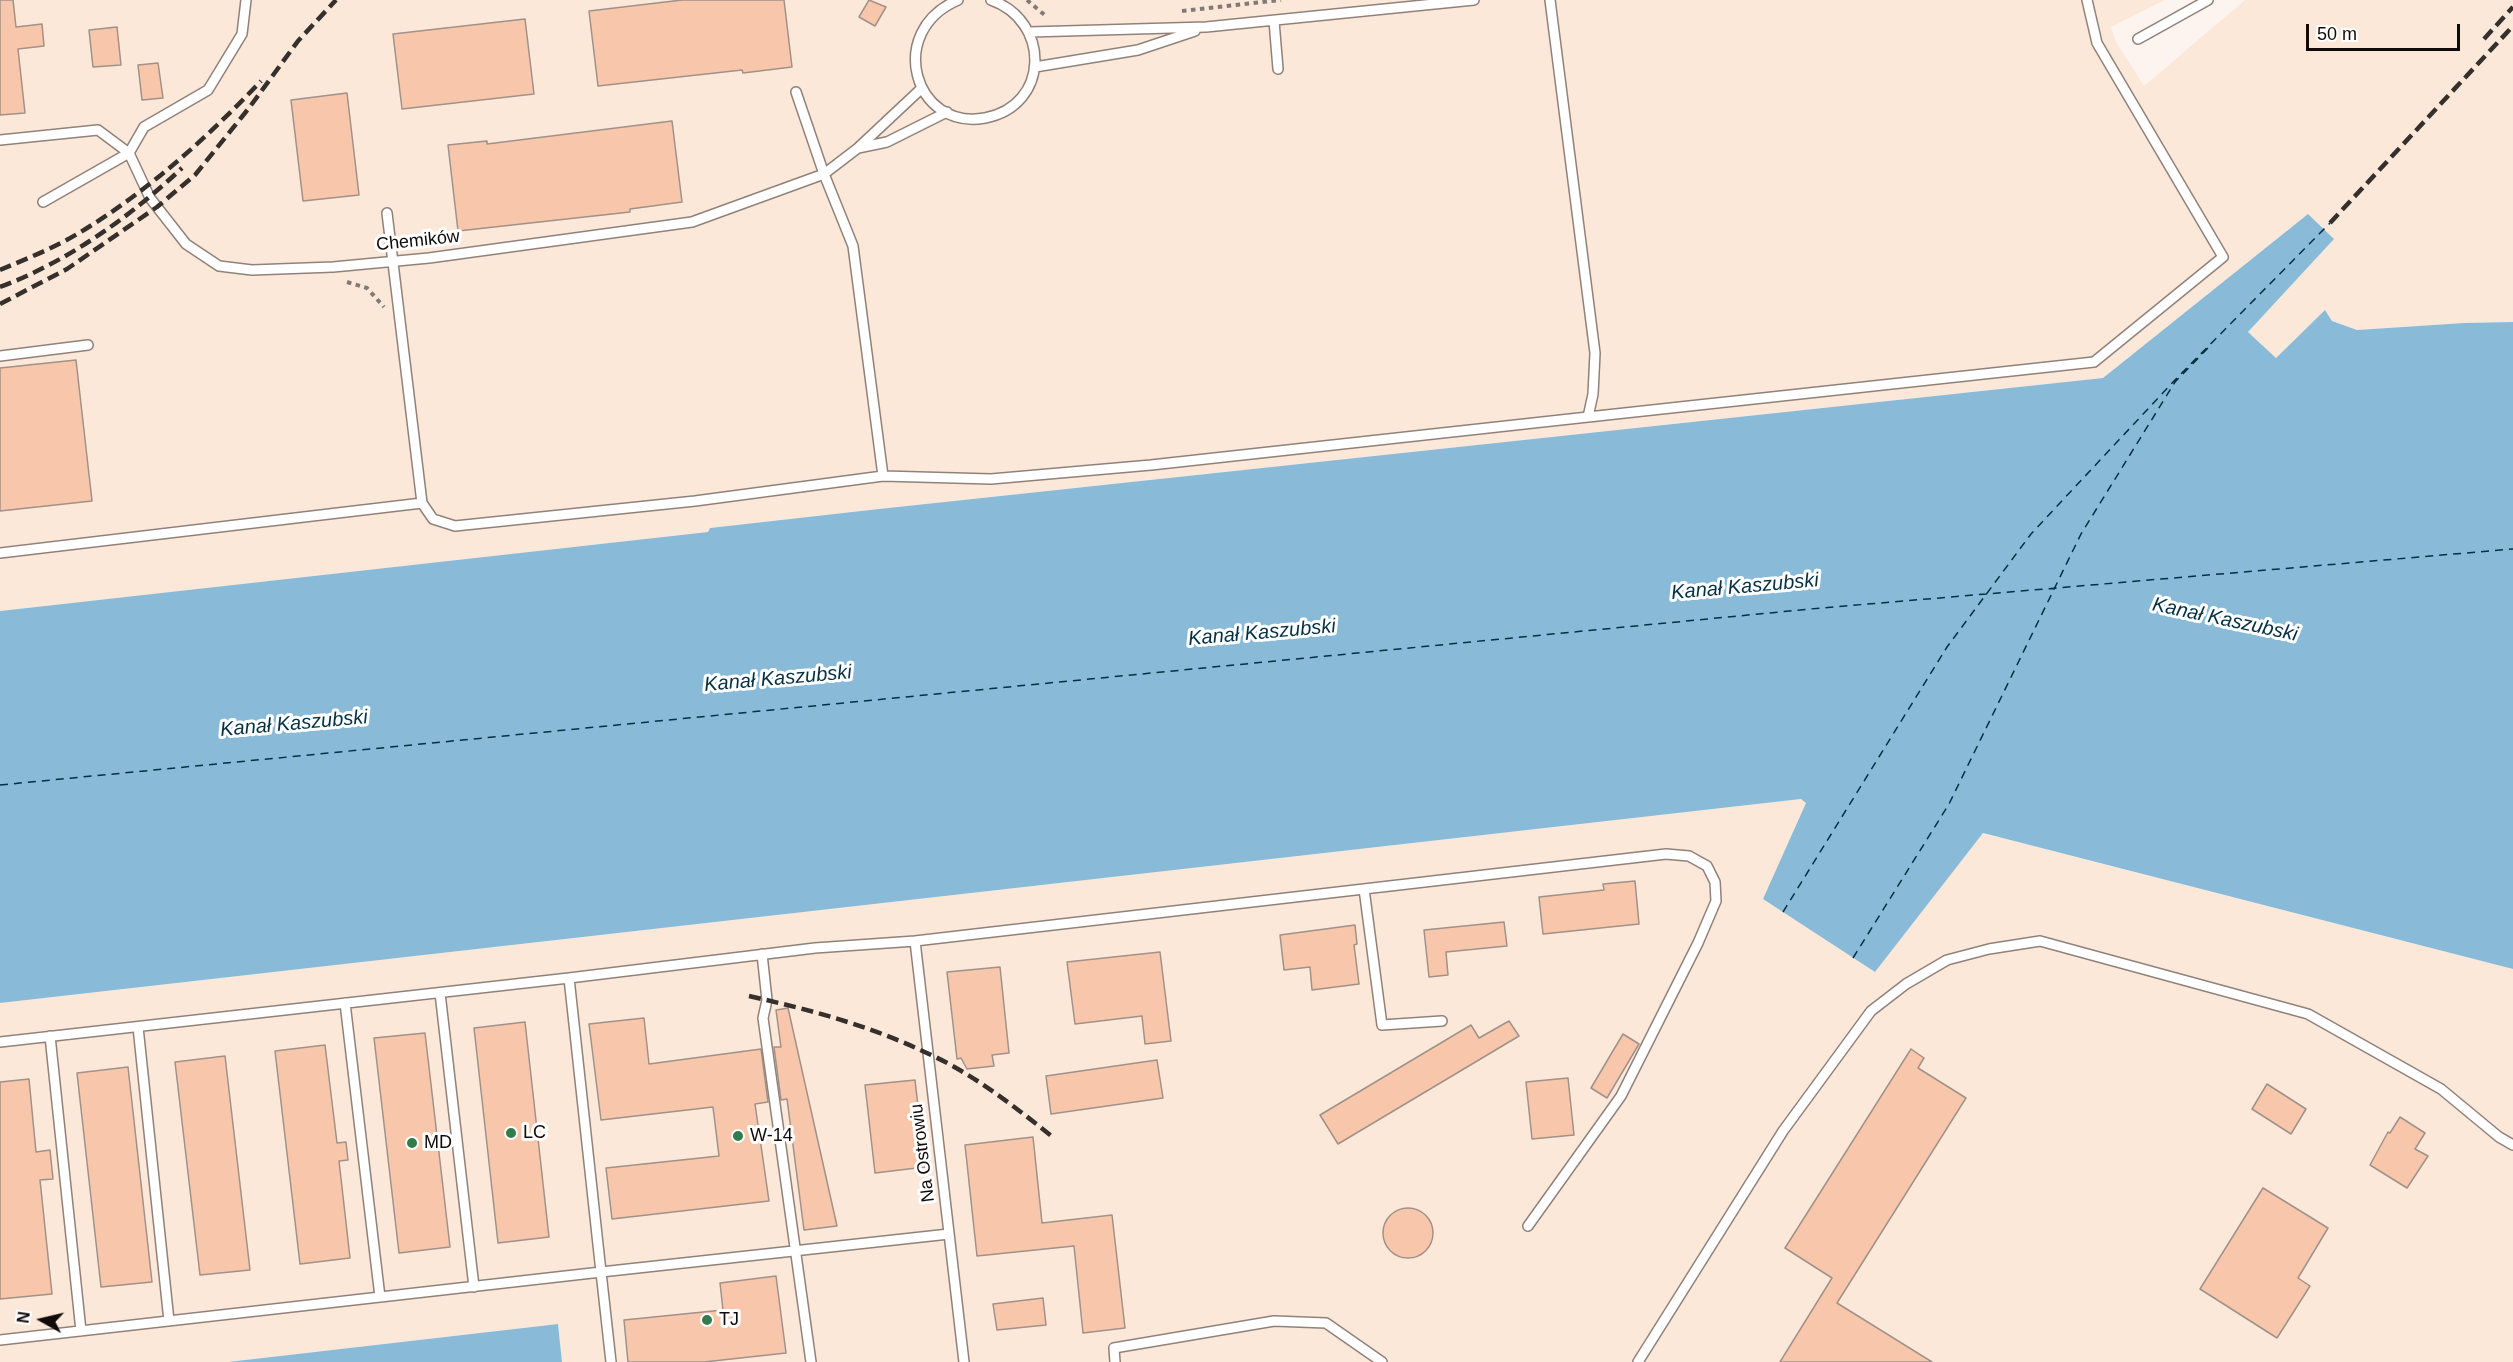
<!DOCTYPE html>
<html>
<head>
<meta charset="utf-8">
<style>
  body { margin:0 }
  #map { position:relative; width:2513px; height:1362px; overflow:hidden; background:#fef4ef; font-family:Arial,sans-serif }
  canvas { display:block }
  .north { position:absolute; left:12px; top:1290px; width:60px; height:60px; -webkit-text-stroke:4px #fff; paint-order:stroke; rotate:278deg; font-size:16px; font-weight:700; line-height:24px; text-align:center; color:#100b08 }
  .north::after { content:''; display:block; margin:auto; width:21px; height:27px; background:#100b08; clip-path:polygon(50% 0,100% 100%,50% 72%,0 100%) }
  .scale { position:absolute; left:2306px; top:24px; width:154px; height:27px; box-sizing:border-box; border:3px solid #100b08; border-top:0; padding-left:8px; font-size:18px; line-height:21px; white-space:nowrap; color:#100b08; -webkit-text-stroke:4px #fff; paint-order:stroke }
</style>
</head>
<body>
<div id="map">
<canvas width="2513" height="1362"></canvas>
<div class="north">N</div>
<div class="scale">50 m</div>
</div>
<script>
const ctx = document.querySelector('canvas').getContext('2d');
ctx.lineJoin = 'round';
function fill(path, color) { ctx.fillStyle = color; ctx.fill(path, 'evenodd'); }
function stroke(path, color, width, dash) { ctx.strokeStyle = color; ctx.lineWidth = width; ctx.lineCap = dash ? 'butt' : 'round'; ctx.setLineDash(dash || []); ctx.stroke(path); }
function label(font, color, halo, rows, align = 'center') {
  ctx.font = font + ' Arial,sans-serif'; ctx.lineWidth = 6; ctx.setLineDash([]); ctx.textBaseline = 'middle'; ctx.strokeStyle = halo; ctx.fillStyle = color; for (const [text, x, y, turn = 0] of rows) {
    ctx.save(); ctx.translate(x, y); ctx.rotate((+turn || 0) * Math.PI / 180); ctx.textAlign = isNaN(turn) ? turn : align; if (halo) ctx.strokeText(text, 0, 0); ctx.fillText(text, 0, 0); ctx.restore();
  }
}
const industrial = new Path2D(`
  M0,0H2165L2111,27L2116,42L2144,86L2245,0H2513V322L2464,323L2357,330L2331,321L2325,310L2276,358L2248,332L2334,239L2308,214L2103,378L879,509L710,528L708,532L0,611Z
  M1801,799L1806,803L1764,899L1875,972L1982,833L2513,969V1362H562L558,1324L228,1362H0V1003Z`);
const water = new Path2D(`
  M2308,214L2334,239L2248,332L2276,358L2325,310L2332,321L2357,330L2464,323L2513,322V969L1983,833L1875,972L1763,899L1806,803L1801,799L0,1003V611L708,532L710,528L879,509L2103,378Z
  M558,1324L562,1362H228Z`);
const ferry = new Path2D(`
  M0,785L1810,609L2513,549
  M1783,912L1947,647L2031,534L2174,381L2330,223
  M1853,958L1949,804L2081,534L2175,382L2208,348`);
const building = new Path2D(`
  M0,0H13L16,27L42,24L44,46L18,49L25,113L0,115Z
  M682,0H784L792,67L743,73L742,70L598,86L589,11Z
  M869,0L886,7L875,26L859,17Z
  M525,19L534,94L402,109L393,34Z
  M117,27L121,65L93,67L89,30Z
  M158,63L163,98L142,100L138,65Z
  M347,93L359,195L303,201L291,100Z
  M672,121L682,202L630,209V212L458,231L448,145L487,141V144Z
  M76,360L92,501L0,511V368Z
  M1635,881L1639,924L1543,934L1539,897L1604,890L1603,884Z
  M1504,922L1507,946L1446,952L1448,975L1429,977L1424,930Z
  M1355,925L1357,944L1354,945L1359,984L1312,990L1310,967L1284,970L1280,935Z
  M1160,952L1171,1041L1145,1044L1142,1016L1075,1024L1067,962Z
  M1000,967L1009,1053L992,1055L994,1066L967,1069L961,1058L957,1059L947,972Z
  M788,1008L837,1226L804,1230L787,1099L781,1100L774,1047H781L776,1010Z
  M644,1018L649,1064L761,1049L768,1102L755,1104L769,1201L612,1219L606,1168L719,1156L713,1107L601,1120L589,1024Z
  M1509,1021L1519,1036L1338,1144L1320,1115L1471,1025L1479,1038Z
  M525,1022L549,1237L498,1243L474,1028Z
  M425,1033L450,1247L399,1253L374,1038Z
  M1623,1034L1639,1044L1607,1098L1591,1088Z
  M325,1045L337,1143L346,1142L348,1160L339,1161L350,1258L300,1264L275,1051Z
  M1911,1049L1924,1058L1918,1068L1966,1098L1837,1303L1932,1362H1780L1832,1278L1785,1248Z
  M225,1056L250,1270L200,1275L175,1062Z
  M1157,1060L1163,1098L1051,1114L1046,1076Z
  M128,1067L152,1282L101,1287L77,1073Z
  M1568,1078L1574,1135L1532,1139L1526,1082Z
  M29,1079L36,1152L50,1150L53,1179L40,1180L52,1294L0,1299V1082Z
  M915,1080L925,1167L875,1173L865,1085Z
  M2267,1084L2306,1109L2291,1134L2252,1109Z
  M2400,1117L2425,1133L2415,1149L2428,1156L2407,1188L2370,1165L2388,1132L2390,1133Z
  M1033,1137L1042,1223L1112,1215L1125,1328L1083,1333L1074,1246L977,1256L965,1145Z
  M2263,1188L2328,1228L2298,1278L2310,1286L2277,1338L2200,1289Z
  M1383 1233a25 25 0 1 1 50 0a25 25 0 1 1-50 0Z
  M776,1276L786,1353L704,1362H628L624,1320L723,1310L720,1283Z
  M1043,1298L1046,1325L997,1330L993,1304Z`);
const path = new Path2D(`
  M1027,0L1047,17
  M1182,11L1281,0
  M347,282L367,288L384,307`);
const lane = new Path2D(`
  M246,0L242,34L208,90L144,127L129,153L150,198L186,244L219,266L252,270L333,267L429,258L692,222L824,174L858,148L922,88
  M958,0C885,31 914,131 985,118C1050,106 1051,21 991,0
  M1274,21L1278,69
  M1030,32L1206,27L1474,0
  M2138,39L2208,0
  M1035,67L1138,50L1195,31
  M796,92L824,174L853,246L883,476
  M0,140L98,130L129,153L43,202
  M858,148L887,142L947,112
  M387,213L422,503L433,519L455,526L695,501L883,476L991,479L1151,465L1588,417L1593,394L1595,353L1550,0
  M0,356L88,345
  M1588,417L2094,362L2223,257L2097,43L2087,0
  M0,553L422,503
  M1364,889L1382,1025L1442,1021
  M915,941L964,1362
  M762,954L767,1000L763,1018L811,1362
  M569,978L815,948L915,941L1666,854L1689,856L1707,866L1715,882L1716,901L1698,943L1621,1096L1528,1226
  M440,993L474,1287
  M345,1003L380,1297
  M138,1027L169,1321
  M50,1036L81,1331
  M0,1042L569,978L601,1272L0,1340
  M611,1362L601,1272L949,1234
  M1115,1362L1114,1348L1274,1321L1326,1323L1382,1362
  M1638,1362L1783,1131L1871,1011L1906,984L1947,960L1989,949L2040,941L2308,1014L2441,1089L2499,1137L2513,1145`);
const rail = new Path2D(`
  M2484,39L2513,7
  M2330,223L2513,26
  M0,270C26,259 54,248 79,233C147,192 207,138 261,81
  M0,287C67,262 130,217 182,168
  M0,304L67,269L157,207L195,175L249,108L298,41L336,0
  M749,996C811,1010 871,1026 929,1054C975,1075 1015,1107 1054,1138`);
const markers = [
  [511,1133,6,"#327d4b"],
  [738,1136,6,"#327d4b"],
  [412,1143,6,"#327d4b"],
  [707,1320,6,"#327d4b"]
];
const streetNames = [
  ["Chemików",418,241,-6],
  ["Na Ostrowiu",923,1153,-97]
];
const poiNames = [
  ["LC",523,1133],
  ["W-14",750,1136],
  ["MD",424,1143],
  ["TJ",719,1320]
];
const waterNames = [
  ["Kanał Kaszubski",1745,587,-5],
  ["Kanał Kaszubski",2225,620,12],
  ["Kanał Kaszubski",1262,633,-5],
  ["Kanał Kaszubski",778,679,-5],
  ["Kanał Kaszubski",294,724,-5]
];
fill(industrial, '#fce8d9');
fill(water, '#89bbd8');
stroke(ferry, '#033044', 1.5, [8, 6]);
fill(building, '#f8c7ab');
stroke(building, '#a09189', 1.5);
stroke(lane, '#90827a', 12);
stroke(path, '#827a77', 4, [4.5, 4.5]);
stroke(lane, '#fff', 9);
stroke(rail, '#36302d', 4.5, [12, 6]);
for (const [x, y, r, color] of markers) { const dot = new Path2D(); dot.arc(x, y, r, 0, 2 * Math.PI); ctx.fillStyle = color; ctx.fill(dot); stroke(dot, '#fff', 2); }
label('18px', '#100b08', '#fff', streetNames);
label('18px', '#100b08', '#fff', poiNames, 'left');
label('italic 20px', '#033044', '#fff', waterNames);
</script>
</body>
</html>
